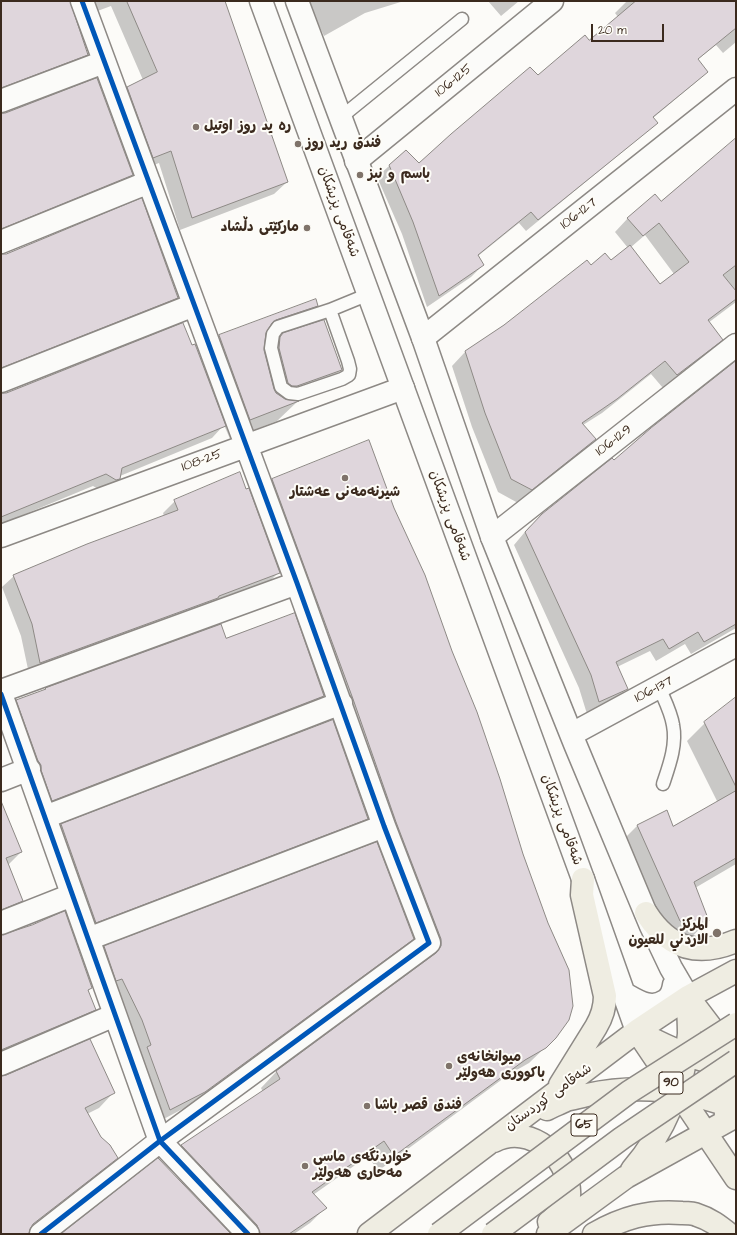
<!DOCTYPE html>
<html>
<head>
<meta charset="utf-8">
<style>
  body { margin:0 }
  #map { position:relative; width:737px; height:1235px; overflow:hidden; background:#fcfbf8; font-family:"Architects Daughter",sans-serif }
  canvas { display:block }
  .frame { position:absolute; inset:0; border:2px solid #3b2a1e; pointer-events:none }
  .scale { position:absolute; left:591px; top:24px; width:73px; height:18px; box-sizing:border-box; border:2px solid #3b2a1e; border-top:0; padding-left:5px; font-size:12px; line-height:14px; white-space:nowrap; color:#3b2a1e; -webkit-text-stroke:3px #fdfcf7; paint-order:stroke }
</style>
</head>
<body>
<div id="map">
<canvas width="737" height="1235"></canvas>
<div class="frame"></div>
<div class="scale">20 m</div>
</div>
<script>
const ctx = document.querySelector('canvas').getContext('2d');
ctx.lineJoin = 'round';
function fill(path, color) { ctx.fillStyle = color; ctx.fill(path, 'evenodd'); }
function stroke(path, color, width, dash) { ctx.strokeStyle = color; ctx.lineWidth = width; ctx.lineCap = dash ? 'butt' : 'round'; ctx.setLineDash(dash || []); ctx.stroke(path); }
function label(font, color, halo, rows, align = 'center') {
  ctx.font = font + ' "Architects Daughter","Playpen Sans Arabic",sans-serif'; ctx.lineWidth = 4; ctx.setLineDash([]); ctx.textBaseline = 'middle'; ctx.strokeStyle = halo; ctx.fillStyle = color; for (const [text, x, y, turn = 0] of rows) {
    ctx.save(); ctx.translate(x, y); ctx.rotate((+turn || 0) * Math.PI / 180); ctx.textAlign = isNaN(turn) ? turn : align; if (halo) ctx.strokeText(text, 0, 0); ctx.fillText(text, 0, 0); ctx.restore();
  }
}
const shadow = new Path2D(`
  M1,1H69L87,54L75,67L1,95Z
  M71,1H225L287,182L274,194L180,230L159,163L141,170L115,100L128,87L143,80L111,6L84,16L77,4Z
  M309,1H404L365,13L324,36L314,15Z
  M488,1H519L501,16Z
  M627,1H736V42L723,53L716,45L697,60L707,72L695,83L653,118L656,123L644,134L526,231L519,223L478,256L483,265L471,277L427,307L402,234L377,177L389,166L419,164L538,77L589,41L618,17L615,13Z
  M1,114L132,175L119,187L1,235Z
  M736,139V302L708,323L721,340L708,353L663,388L651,374L602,413L583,425L595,439L581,453L518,503L498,492L472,427L452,366L465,352L590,266L611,261L628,248L615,232L628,218L661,202ZM645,235L674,274L659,285L630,248Z
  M1,255L177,298L165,310L1,374Z
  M315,300L317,306L297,326L264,337V354L283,334L341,370L321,390L291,401L297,402L277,421L230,439L224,425L212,438L120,476L119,478L107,491L103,492L93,486L1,524V394L192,347L199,357L219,336Z
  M736,360V628L691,654L685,644L656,661L650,651L617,667L627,689L614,701L587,714L579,688L514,545L529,527L614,461L735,363Z
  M239,474L279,572L267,584L29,674L21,636L2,587L14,576L164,516L163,513L175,501Z
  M272,480L556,1037L529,1063L508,1075L378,1171L368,1156L313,1195L325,1208L310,1223L294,1234H235L166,1161L182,1146L263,1092L261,1088L276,1072L426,962V954L257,495Z
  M225,639L323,696L312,707L41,811L6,712L17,701L44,691L46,689Z
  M736,699V864L695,888L708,920L691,938H662L620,843L637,826L666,811L672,827L718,803L687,741L705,723Z
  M332,721L367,818L356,830L84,933L50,837L61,825Z
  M1,802L21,852L7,866L22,901L6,916L1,918Z
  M1,936L91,988L87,992L94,1010L79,1025L1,1059Z
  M413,938L401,950L192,1104L158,1122L93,959L105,947Z
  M1,1077L114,1092L99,1108L87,1114L100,1137L117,1158L101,1174L28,1230V1234H1Z`);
const building = new Path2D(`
  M1,1H70L88,55L1,88Z
  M127,1H225L288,182L192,218L171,151L153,158L127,87L157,72Z
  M636,1H736V28L698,59L708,72L653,117L658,123L538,220L531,212L478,255L484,265L439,296L413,222L389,165L406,150L419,163L451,134L530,67L538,75L585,35L589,40Z
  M97,78L133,175L1,229V113H5Z
  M736,138V265L723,275L736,291V299L708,320L723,340L677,375L665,361L617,399L582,423L596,439L532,490L511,479L485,413L465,351L504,325L587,260L591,265L605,253L611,260L630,245L660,284L689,262L659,223L643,236L627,218L655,194L661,201Z
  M142,198L178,298L1,368V254H6Z
  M316,299L318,306L276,320L272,323L266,333L264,350L274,389L276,393L285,399L299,401L250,420L219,335Z
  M324,320L342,370L297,386H292L288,383L279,348L280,337L283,333Z
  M183,323L192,345L195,344L226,426L122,468L120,479L116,480L106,474L1,517V393H6Z
  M736,361V624L704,642L698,632L669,649L663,639L616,662L628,689L599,702L591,675L525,532L542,514L612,458L614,460L651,428Z
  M369,440L394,508L425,575L452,651L477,712L500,779L523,854L548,923L569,970L573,1006L569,1020L556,1038L546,1048L525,1060L394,1156L384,1141L312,1192L327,1208L289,1234H260L257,1225L181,1145L280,1079L276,1071L436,953L441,946V939L396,822L353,699L272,479Z
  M240,472L246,489L249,488L280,573L219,596L218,598L40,663L32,624L13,575L87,544L178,510L174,500Z
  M295,613L324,696L52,801L41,770V765L38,761L16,700L46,689L45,688L221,624L226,638Z
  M736,697V787L704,722Z
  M333,720L368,819L96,923L61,824Z
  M736,791V858L694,882L709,921L695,924L680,921L637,825L667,810L673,826Z
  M1,801L22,852L6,858L23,901L1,910Z
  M377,842L414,939L205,1092L170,1110L147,1047L151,1045L142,1020L122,979L116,981L104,946Z
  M65,911L92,988L88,990L96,1010L1,1050V935L32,925Z
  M90,1039L115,1093L85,1108L101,1137L110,1145L118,1158L33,1224L30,1229L29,1234H1V1076L6,1075Z
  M158,1158L231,1234H61Z`);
const service = new Path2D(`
  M340,118L462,19
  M330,310L348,361L350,369L349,375L342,379L298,394L289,393L281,387L271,348L273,334L278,327L330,310L369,294
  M659,687C664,699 671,712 673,725C677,745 669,766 663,784`);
const minor = new Path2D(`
  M1,101L104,62
  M356,161L552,1
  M1,242L149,182
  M423,338L736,89
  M1,381L194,305
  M1,536L403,388
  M492,537L736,345
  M1,691L297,583
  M1,694L160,1141L248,1234
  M572,734L736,645
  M1,780L29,769
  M45,817L341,703
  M1,923L72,895
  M88,939L384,826
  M1,1064L115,1015
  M41,1234L160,1141L429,943L384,826L297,583L82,1`);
const secondary = new Path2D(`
  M261,1L583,879L637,1031
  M297,1L423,338L492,537L575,744L651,926L671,968L688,997
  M623,993C636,1000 650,1011 665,1001C670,998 673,992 674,985`);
const trunk = new Path2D(`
  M646,913C669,949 698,957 736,941
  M688,997L729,1051
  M637,1031L736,1178
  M638,1032C669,1048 701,1063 736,1067
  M560,1085L596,1027C602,1017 605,1007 605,996L582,895L583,879
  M547,1109C553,1106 560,1103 566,1100C573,1098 580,1097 587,1095C637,1084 689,1089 736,1109
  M726,1119C725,1093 730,1068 736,1043
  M494,1141C525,1125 563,1150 568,1183C569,1188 570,1196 568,1201C565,1210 556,1216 549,1222
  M632,1170C664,1133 685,1084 689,1034C689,1022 688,1010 688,997
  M369,1234L637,1031L688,997L736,971
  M548,1234L626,1177L736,1116
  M594,1234C622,1218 649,1210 682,1213C687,1213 693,1213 697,1215C710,1219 719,1226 729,1234`);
const trunkBridge = new Path2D(`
  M439,1234L629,1092L736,1024
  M493,1234L622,1138L736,1061`);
const cycleway = new Path2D(`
  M1,694L160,1141L248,1234
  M41,1234L160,1141L429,943L384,826L297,583L82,1`);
const markers = [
  [196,127,4,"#7f736a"],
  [298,144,4,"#7f736a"],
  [360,175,4,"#7f736a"],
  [307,228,4,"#7f736a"],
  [345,478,4,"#7f736a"],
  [717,933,5,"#7f736a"],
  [449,1066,4,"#7f736a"],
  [367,1106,4,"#7f736a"],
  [305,1166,4,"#7f736a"]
];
const shields = [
  [671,1083,24],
  [584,1125,26]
];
const shieldNames = [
  ["90",671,1083],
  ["65",584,1125]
];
const streetNames = [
  ["106-125",454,81,-39],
  ["شەقامی پزیشکان",338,212,70],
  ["106-127",579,214,-38],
  ["106-129",614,441,-38],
  ["108-25",202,461,-20],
  ["شەقامی پزیشکان",449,516,70],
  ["106-137",654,690,-28],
  ["شەقامی پزیشکان",561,820,70],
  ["شەقامی کوردستان",549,1098,-36]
];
const poiNames = [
  ["ره يد روز اوتيل",204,127],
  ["فندق ريد روز",306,144],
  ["باسم و نبز",368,175],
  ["مارکێتی دڵشاد",299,228,"right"],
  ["شیرنەمەنی عەشتار",345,493,"center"],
  ["المركز",708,925,"right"],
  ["الاردني للعيون",708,941,"right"],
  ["میوانخانەی",457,1058],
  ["باکووری هەولێر",457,1074],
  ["فندق قصر باشا",375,1106],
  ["خواردنگەی ماسی",313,1158],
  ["مەحاری هەولێر",313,1174]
];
fill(shadow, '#0003');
fill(building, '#dfd6dc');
stroke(building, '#8d8985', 1);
stroke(service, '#8d8985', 15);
stroke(minor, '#8d8985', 25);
stroke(secondary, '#8d8985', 25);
stroke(trunk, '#8d8985', 25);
stroke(service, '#fbfbf9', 12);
stroke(minor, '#fbfbf9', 22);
stroke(secondary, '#fbfbf9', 22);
stroke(trunk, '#efede2', 22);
stroke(trunkBridge, '#8d8985', 25, []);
stroke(trunkBridge, '#efede2', 22);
stroke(cycleway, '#0057b8', 5);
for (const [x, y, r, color] of markers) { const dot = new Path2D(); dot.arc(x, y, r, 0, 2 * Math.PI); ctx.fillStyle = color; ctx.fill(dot); stroke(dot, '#fdfcf7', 1.5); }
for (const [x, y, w] of shields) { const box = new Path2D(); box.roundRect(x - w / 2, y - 11, w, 22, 3); ctx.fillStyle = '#fdfcf7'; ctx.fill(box); stroke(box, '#3b2a1e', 1); }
label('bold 13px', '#3b2a1e', null, shieldNames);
label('14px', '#3b2a1e', '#fdfcf7', streetNames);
label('bold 14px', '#3b2a1e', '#fdfcf7', poiNames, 'left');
</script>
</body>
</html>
